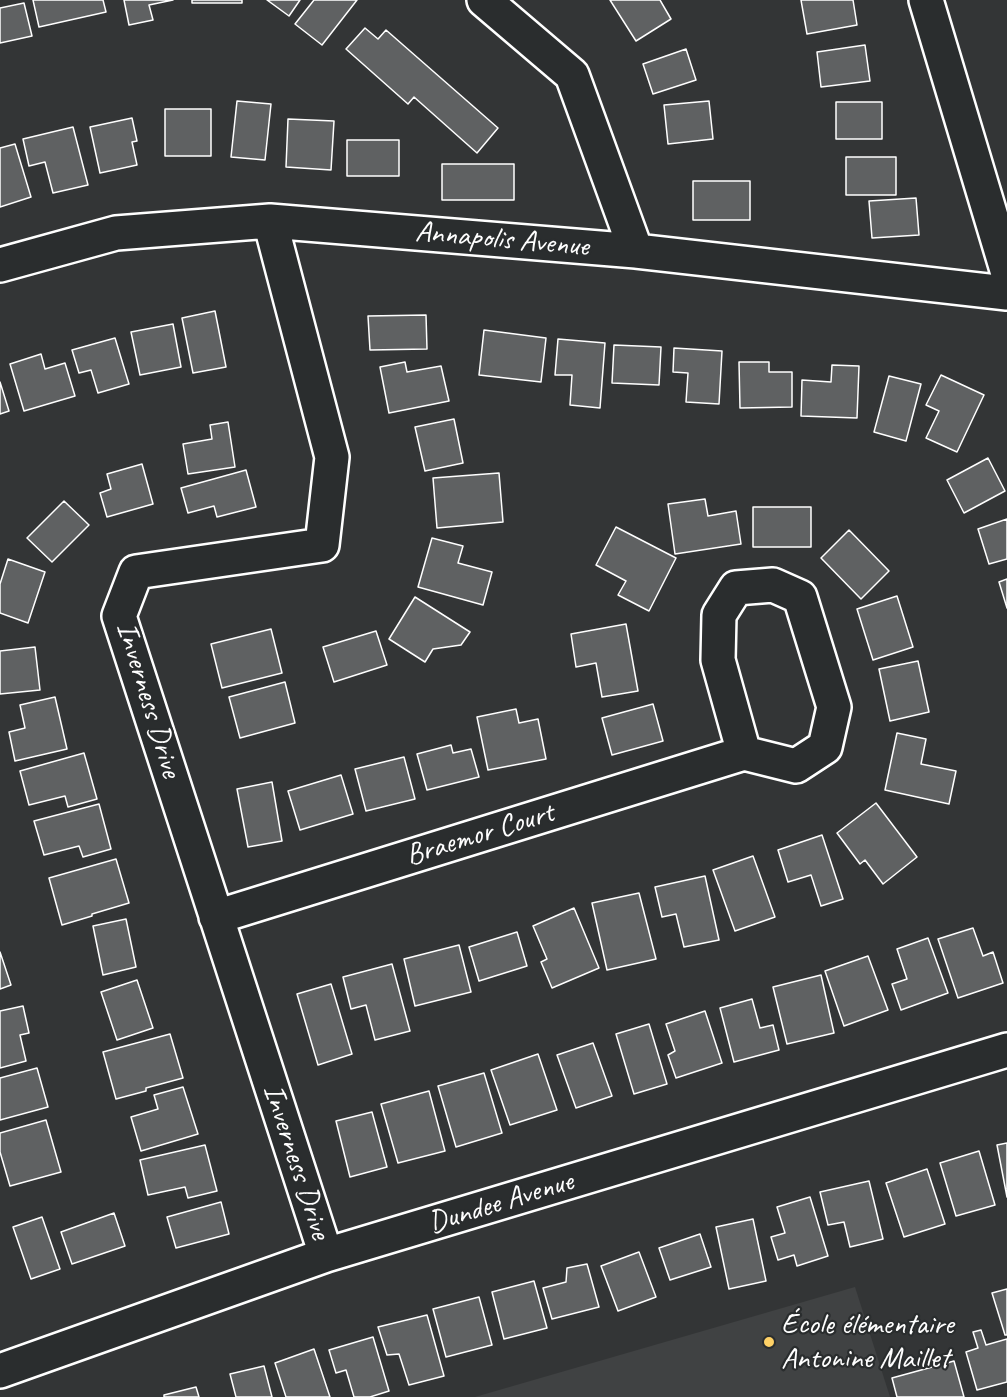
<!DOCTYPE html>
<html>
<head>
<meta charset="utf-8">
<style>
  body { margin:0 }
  canvas { display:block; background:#333536 }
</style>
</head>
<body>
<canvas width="1007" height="1397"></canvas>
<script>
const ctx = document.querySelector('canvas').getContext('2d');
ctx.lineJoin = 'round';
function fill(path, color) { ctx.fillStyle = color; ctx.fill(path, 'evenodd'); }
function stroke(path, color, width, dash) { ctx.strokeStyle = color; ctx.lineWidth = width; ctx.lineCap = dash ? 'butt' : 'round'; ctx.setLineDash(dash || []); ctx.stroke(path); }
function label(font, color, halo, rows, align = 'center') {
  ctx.font = font + ' Caveat,sans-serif'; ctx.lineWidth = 4.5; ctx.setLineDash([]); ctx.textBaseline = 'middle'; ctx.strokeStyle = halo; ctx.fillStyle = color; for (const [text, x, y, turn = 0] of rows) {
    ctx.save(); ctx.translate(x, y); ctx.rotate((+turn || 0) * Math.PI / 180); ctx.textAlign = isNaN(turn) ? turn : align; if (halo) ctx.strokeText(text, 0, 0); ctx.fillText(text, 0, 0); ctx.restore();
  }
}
const built = new Path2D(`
  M855,1287L890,1397H475Z`);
const building = new Path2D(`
  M33,0H103L106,12L39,27Z
  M124,0H173L149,5L153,20L129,25Z
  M192,0H242V3H192Z
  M267,0H300L289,16Z
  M314,0H357L322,45L295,24Z
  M610,0H660L671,19L636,41Z
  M801,0H853L857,25L807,34Z
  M24,3L32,36L0,43V8Z
  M365,28L378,39L386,30L498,128L477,153L414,97L408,104L346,49Z
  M865,45L870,81L821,87L817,52Z
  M686,49L696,80L653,94L643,64Z
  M237,101L271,104L265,160L231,157Z
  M709,101L713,139L668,144L664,105Z
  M836,102H882V139H836Z
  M165,109H211V156H165Z
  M132,118L137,141L132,142L137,165L100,173L90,127Z
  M288,119L334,121L331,170L286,167Z
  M73,127L88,185L53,193L45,162L29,166L23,139Z
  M347,140H399V176H347Z
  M15,144L31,197L0,207V148Z
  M846,157H896V195H846Z
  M442,164H514V200H442Z
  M693,181H750V220H693Z
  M916,198L919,235L872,238L869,201Z
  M215,311L226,367L193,373L182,318Z
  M426,315L427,349L370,350L368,316Z
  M173,324L181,367L140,375L131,332Z
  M484,330L546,338L541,382L479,375Z
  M115,338L129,384L98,393L91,370L79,373L72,350Z
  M558,339L605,343L600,408L570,405L572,375H555Z
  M614,345L661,347L659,385L612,383Z
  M674,348L722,351L719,404L686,402L688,373L673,372Z
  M41,354L45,369L65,363L75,396L24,411L10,364Z
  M405,362L407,372L441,366L449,401L389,413L380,367Z
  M739,362H769V372H792V407L740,408Z
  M832,365L859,366L857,418L801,416L802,380L831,382Z
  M941,375L984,395L957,452L926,438L939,411L926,405Z
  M889,376L921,384L906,441L874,432Z
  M0,382L9,411L0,414Z
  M454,419L463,463L425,471L415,427Z
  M228,422L235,467L188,474L183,444L212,439L210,425Z
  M988,458L1005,491L964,513L947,480Z
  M142,464L153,504L107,517L100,493L111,489L107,474Z
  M246,470L256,507L217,517L214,506L188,513L181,488Z
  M499,473L503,522L437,528L433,478Z
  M705,499L708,516L736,511L741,544L675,554L668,504Z
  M64,501L89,525L52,562L27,538Z
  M753,507H811V547H753Z
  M1007,519V559L989,564L978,529Z
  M616,527L676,558L649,611L618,595L626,581L596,565Z
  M849,530L889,571L861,599L821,558Z
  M432,538L463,546L458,563L492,572L483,605L418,587Z
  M8,559L45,572L28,623L0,613V584Z
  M1007,579V608L999,582Z
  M897,596L913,647L873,660L857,609Z
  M415,597L470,632L461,645L433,649L425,662L389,639Z
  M626,624L638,691L602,697L596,663L576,667L571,634Z
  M271,629L282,673L222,688L211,644Z
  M376,631L387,665L334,682L323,647Z
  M35,647L40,690L0,694V651Z
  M918,661L929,712L890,721L879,669Z
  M285,682L295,723L240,738L229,697Z
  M55,697L67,749L15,761L9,732L25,728L20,705Z
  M653,704L663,741L612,755L602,718Z
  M516,709L519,723L538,719L546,759L488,770L477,717Z
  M897,733L926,739L921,764L956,771L949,804L885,790Z
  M451,745L453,753L471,749L479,777L427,790L417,754Z
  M84,753L97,799L68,807L65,796L29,805L20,771Z
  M404,757L415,799L366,811L355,769Z
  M341,775L353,814L300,830L288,791Z
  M272,782L282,841L248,847L237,789Z
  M876,803L917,857L883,884L865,860L860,864L837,833Z
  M99,804L111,849L83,857L79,846L44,855L34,821Z
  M822,835L843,899L821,906L811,875L788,882L778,850Z
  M753,856L775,917L735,931L713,870Z
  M116,859L129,903L92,914V916L62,925L49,878Z
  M705,876L719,940L684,947L676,914L662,917L655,887Z
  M639,893L656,959L607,970L592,903Z
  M574,908L599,968L552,988L541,962L547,959L533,926Z
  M126,919L136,967L103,975L93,926Z
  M973,928L983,956L993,952L1003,983L958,998L938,939Z
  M517,932L527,966L479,981L469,947Z
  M928,938L948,993L901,1010L892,984L907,979L897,949Z
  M459,945L471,992L415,1006L404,959Z
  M0,952L11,985L0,989Z
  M868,956L888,1010L844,1026L825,971Z
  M392,964L410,1031L375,1040L366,1005L351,1009L343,977Z
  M821,975L834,1033L787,1044L773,987Z
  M137,980L153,1028L117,1040L101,992Z
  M331,984L352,1054L318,1065L297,994Z
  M752,999L760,1028L773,1025L779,1050L734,1062L720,1008Z
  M23,1006L29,1033L20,1035L26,1061L0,1068V1011Z
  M705,1011L722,1063L676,1078L668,1055L675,1051L666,1024Z
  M649,1024L667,1084L634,1094L616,1034Z
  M170,1034L183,1078L146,1088V1091L116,1099L103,1052Z
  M593,1043L612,1096L576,1108L557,1055Z
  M538,1054L557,1110L510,1125L491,1070Z
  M37,1068L48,1107L0,1120V1078Z
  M484,1073L502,1133L456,1147L438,1086Z
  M183,1087L198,1134L141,1151L131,1117L158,1109L154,1095Z
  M429,1091L445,1151L398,1163L381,1104Z
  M372,1112L387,1167L350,1177L336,1121Z
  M46,1120L61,1172L10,1186L0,1152V1133Z
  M1007,1143V1197L997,1145Z
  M205,1145L217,1191L188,1198L185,1187L148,1195L140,1160Z
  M979,1151L995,1205L956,1216L940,1163Z
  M927,1169L945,1224L904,1237L886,1183Z
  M869,1181L883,1239L850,1247L844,1222L828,1225L820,1192Z
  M810,1197L828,1256L797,1266L794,1255L778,1260L771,1237L785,1233L777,1207Z
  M221,1202L229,1234L176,1248L167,1217Z
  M114,1213L125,1246L72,1264L61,1232Z
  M42,1217L60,1269L31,1279L13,1227Z
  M753,1219L766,1281L729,1289L716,1227Z
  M700,1234L711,1267L670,1280L659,1248Z
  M639,1252L656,1297L618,1311L601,1266Z
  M587,1264L599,1307L552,1319L543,1288L566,1282L567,1268Z
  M534,1281L547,1328L504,1339L492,1292Z
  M1007,1289V1335H1005L992,1293Z
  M479,1297L492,1345L446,1357L433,1309Z
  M427,1315L444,1376L409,1385L399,1354L387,1355L378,1327Z
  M981,1330L986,1345L1007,1339V1382L977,1390L966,1352L978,1348L973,1332Z
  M373,1337L389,1391L370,1397H354L346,1370L336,1373L329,1350Z
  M314,1349L330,1397H286L275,1363Z
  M954,1361L964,1397H897L892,1378Z
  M264,1366L272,1397H236L230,1374Z
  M196,1387L199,1397H164V1395Z`);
const minor = new Path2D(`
  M484,0L572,75L636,251
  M926,0L1007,270
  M270,221L332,457L322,545L136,572L119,616L326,1255
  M0,265L116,233L270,221L636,251L1007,293
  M216,917L744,753L796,766L825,747L834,707L800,597L773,585L736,588L719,615L718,660L744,753
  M0,1371L326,1255L1007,1050`);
const markers = [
  [769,1342,6,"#ffd166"]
];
const streetNames = [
  ["Annapolis Avenue",502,240,5],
  ["Inverness Drive",148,700,73],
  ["Braemor Court",480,835,-17],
  ["Inverness Drive",296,1162,72],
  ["Dundee Avenue",501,1203,-17]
];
const poiNames = [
  ["École élémentaire",781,1325],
  ["Antonine Maillet",781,1359]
];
fill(built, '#404243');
fill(building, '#5f6162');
stroke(building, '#fff', 1.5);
stroke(minor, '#fff', 38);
stroke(minor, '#2a2d2e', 33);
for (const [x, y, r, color] of markers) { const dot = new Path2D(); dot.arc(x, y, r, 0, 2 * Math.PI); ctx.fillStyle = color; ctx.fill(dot); stroke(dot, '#2a2d2e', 2); }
label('30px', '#fff', '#2a2d2e', streetNames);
label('30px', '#fff', '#2a2d2e', poiNames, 'left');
</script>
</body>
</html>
